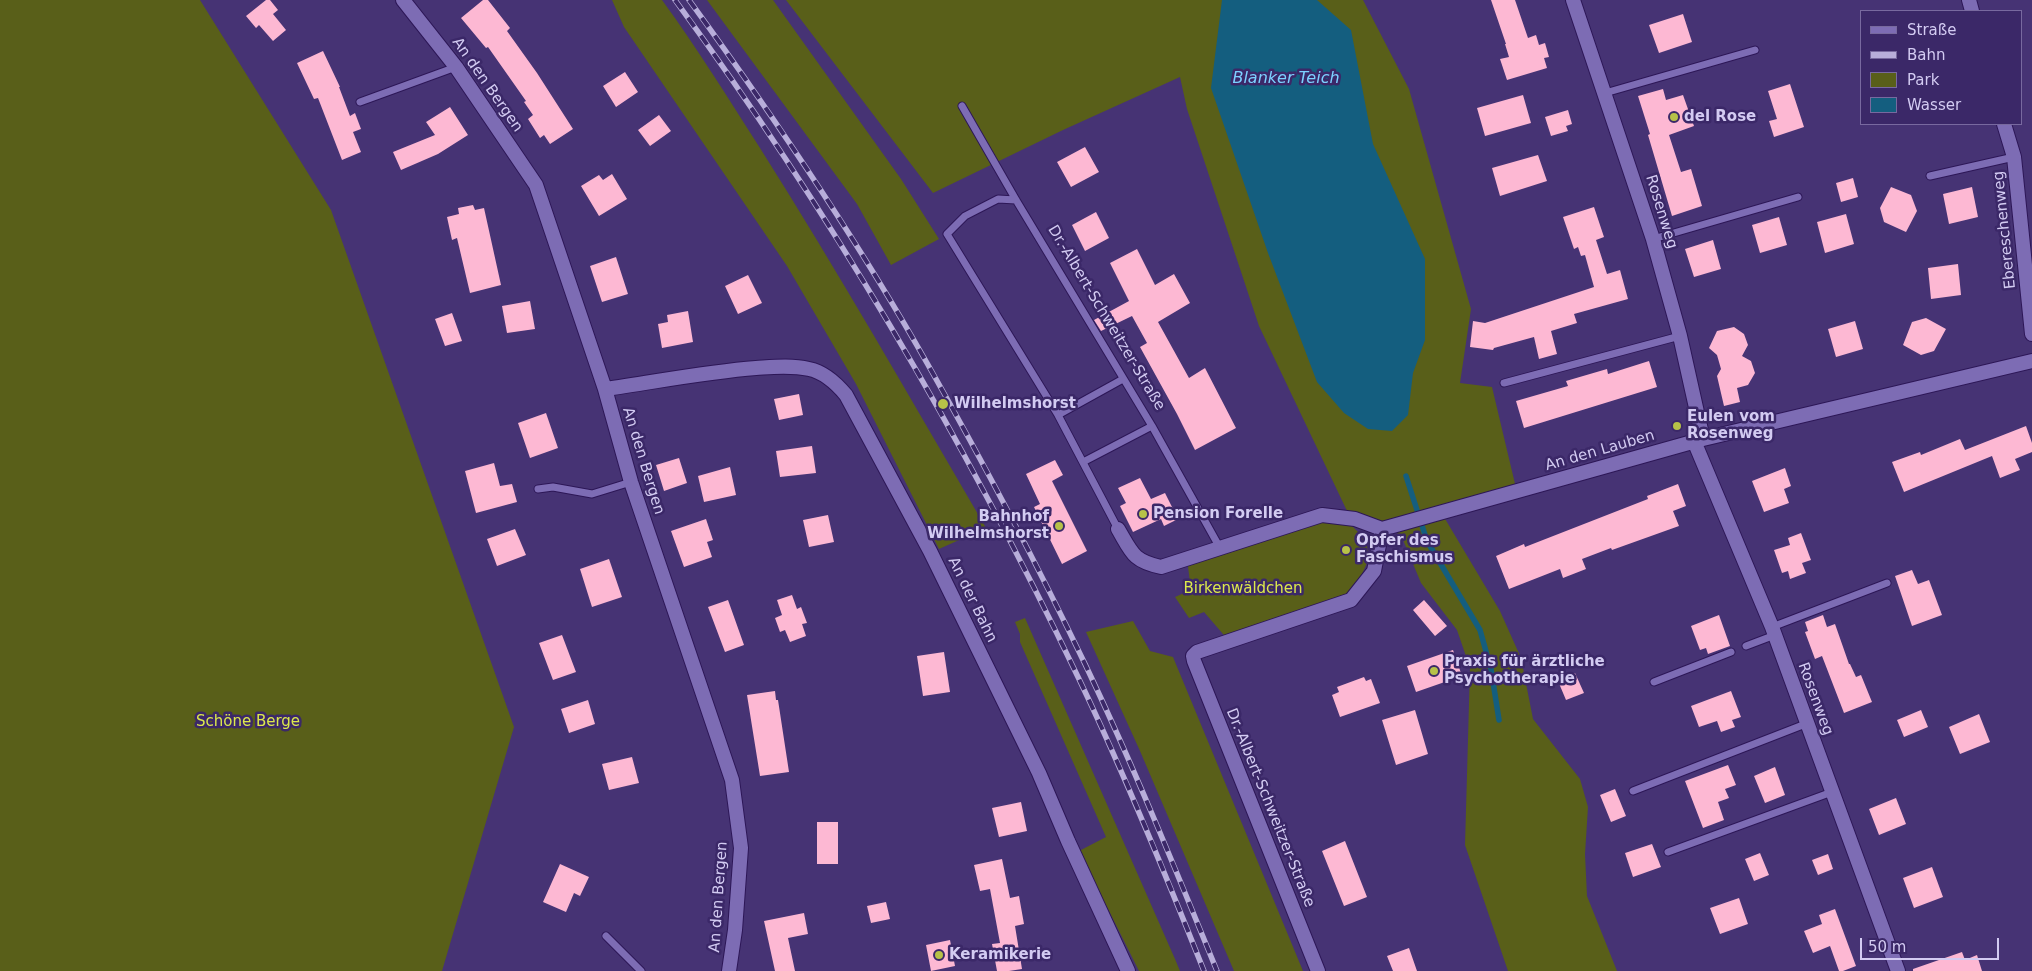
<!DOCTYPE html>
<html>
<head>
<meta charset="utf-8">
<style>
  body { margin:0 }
  #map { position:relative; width:2032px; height:971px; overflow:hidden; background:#463374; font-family:"DejaVu Sans",sans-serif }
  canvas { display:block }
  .legend { position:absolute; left:1860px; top:10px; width:162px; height:115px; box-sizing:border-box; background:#3b2868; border:1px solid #78699f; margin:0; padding:6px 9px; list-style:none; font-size:15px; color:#d3cbf2 }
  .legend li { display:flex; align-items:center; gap:10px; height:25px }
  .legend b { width:25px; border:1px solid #78699f }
  .scale { position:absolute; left:1860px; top:938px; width:139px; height:22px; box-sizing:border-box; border:2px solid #d3cbf2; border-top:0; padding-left:6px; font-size:15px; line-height:18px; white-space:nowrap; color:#d3cbf2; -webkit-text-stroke:4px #3b2868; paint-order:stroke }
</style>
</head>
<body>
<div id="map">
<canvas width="2032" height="971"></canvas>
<ul class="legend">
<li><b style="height:6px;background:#7d6cb4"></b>Straße</li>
<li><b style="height:6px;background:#b8aeda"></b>Bahn</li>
<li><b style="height:14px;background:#595f19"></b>Park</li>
<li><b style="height:14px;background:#145e7f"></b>Wasser</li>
</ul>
<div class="scale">50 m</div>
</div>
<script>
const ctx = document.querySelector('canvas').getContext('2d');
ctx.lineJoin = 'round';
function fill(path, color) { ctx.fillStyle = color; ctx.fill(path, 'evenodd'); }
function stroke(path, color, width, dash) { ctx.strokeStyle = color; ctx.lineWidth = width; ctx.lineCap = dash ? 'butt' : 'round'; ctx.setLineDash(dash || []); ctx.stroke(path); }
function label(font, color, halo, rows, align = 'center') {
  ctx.font = font + ' "DejaVu Sans",sans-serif'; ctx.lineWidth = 5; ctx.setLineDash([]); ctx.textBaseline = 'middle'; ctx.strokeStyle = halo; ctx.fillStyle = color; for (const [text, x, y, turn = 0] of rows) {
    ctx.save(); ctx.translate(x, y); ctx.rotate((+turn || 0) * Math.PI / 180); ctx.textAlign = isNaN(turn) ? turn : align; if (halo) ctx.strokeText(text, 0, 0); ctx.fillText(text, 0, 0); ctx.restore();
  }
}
const green = new Path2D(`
  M0,0H200L331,210L514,727L442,971H0Z
  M612,0H662C697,48 728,98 760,148C839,273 912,401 986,528L939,549L856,384L787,266L624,27Z
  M707,0H773L901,179L939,239L891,265L857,204Z
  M786,0H1363L1409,89L1471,309L1460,383L1492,387L1516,488L1438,507L1500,611L1521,658L1533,719L1580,779L1588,807L1585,854L1587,896L1617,971H1508L1465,845L1470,668L1457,630L1421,583L1401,535L1348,513L1259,326L1187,109L1180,77L1063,130L933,193Z
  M1320,521L1349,523L1366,540L1369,558L1351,600L1229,641L1204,612L1189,618L1175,597L1191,590L1187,559Z
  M1025,618L1175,959L1180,971H1139L1079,851L1106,837L1020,642V634L1015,622Z
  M1133,621L1150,651L1173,657L1303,971H1234L1140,751L1086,632Z`);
const water = new Path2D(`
  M1222,0H1317L1351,30L1373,144L1425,259V340L1413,373L1408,415L1392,431L1368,429L1344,413L1317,382L1268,253L1211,88Z`);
const stream = new Path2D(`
  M1406,476L1427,541L1480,630L1491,669L1499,720`);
const building = new Path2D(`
  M266,0H270L278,10L273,14L286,30L273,41L259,25L256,28L246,16Z
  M483,0H488L510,28L507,31L537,73L573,129L550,144L544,135L540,138L528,119L533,115L524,102L526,101L488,47L486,48L461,18Z
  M1491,0H1515L1528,38L1536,35L1539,45L1545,43L1549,57L1544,58L1547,68L1507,80L1500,59L1509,57L1505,44H1506Z
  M1683,14L1692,42L1659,53L1649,25Z
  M323,51L340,87H339L350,116L355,113L361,129L353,132L361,152L342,160L318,98L314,99L297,63Z
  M625,72L638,92L616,107L603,86Z
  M1790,84L1804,127L1774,137L1769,121L1777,119L1768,91Z
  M1663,89L1666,100L1683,95L1694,126L1669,135L1681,172L1691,169L1702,206L1672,216L1648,135L1650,134L1638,96Z
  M1523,95L1531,123L1485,136L1477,108Z
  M450,107L468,135L438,154L401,170L393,152L435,135L426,122Z
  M1568,110L1572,124L1566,126L1568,131L1551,136L1545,117Z
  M659,115L671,131L650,146L638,130Z
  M1085,147L1099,172L1071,187L1057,162Z
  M1538,155L1547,181L1500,196L1492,168Z
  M612,174L627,199L599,216L581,186L599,175L603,180Z
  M1853,178L1858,197L1841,202L1836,183Z
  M1891,187L1911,195L1917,211L1906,232L1884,222L1880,208Z
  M1972,187L1978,217L1949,224L1943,194Z
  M473,205L475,210L484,208L501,285L470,293L457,238L452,240L447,217L459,214L458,208Z
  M1594,207L1604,237L1596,240L1607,274L1620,270L1628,299L1574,314L1577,323L1551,331L1557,354L1539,359L1534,337L1494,348L1493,350L1470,347L1473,321L1485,323L1594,287L1585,255L1581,256L1578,247L1574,249L1563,217Z
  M1096,212L1109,238L1085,251L1072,225Z
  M1846,214L1854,244L1825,253L1817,222Z
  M1779,217L1787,245L1760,253L1752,225Z
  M1713,240L1721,269L1694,277L1685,249Z
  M1137,249L1155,285L1174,274L1190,303L1158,322L1189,378L1205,368L1236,428L1195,450L1177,414L1140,347L1147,343L1132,316L1101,331L1094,320L1129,301L1110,263Z
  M616,257L628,294L602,302L590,266Z
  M1958,264L1961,295L1931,299L1928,268Z
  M748,275L762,303L738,314L725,286Z
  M530,301L535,329L507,333L502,306Z
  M688,311L693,342L662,348L658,324L668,322L667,315Z
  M452,313L462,341L445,346L435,319Z
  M1926,318L1946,329L1934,351L1921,355L1903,345L1912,322Z
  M1855,321L1863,349L1836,357L1828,329Z
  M1734,327L1744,334L1748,345L1742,356L1751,361L1755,373L1748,385L1737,388L1740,402L1724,406L1717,376L1721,369L1717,355L1709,348L1717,331Z
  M1649,361L1657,387L1524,428L1516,401L1568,386L1566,381L1607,369L1608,374Z
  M799,394L803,415L779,420L774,399Z
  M546,413L558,448L530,458L518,423Z
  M2026,426L2032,443V452L2015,459L2020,470L2000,478L1992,456L1904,492L1892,462L1920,452L1921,455L1960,439L1965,450Z
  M812,446L816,473L780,477L776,451Z
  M679,458L687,483L664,491L656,465Z
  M1055,460L1063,475L1052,481L1087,551L1062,564L1034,507L1040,504L1026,474Z
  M494,463L500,486L512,484L517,502L476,513L465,471Z
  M730,467L736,495L704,502L698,476Z
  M1785,468L1791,486L1784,489L1789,503L1764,512L1752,481Z
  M1140,478L1151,499L1165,493L1178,519L1164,526L1161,519L1133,532L1120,506L1126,503L1118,488Z
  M1678,484L1686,506L1673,511L1679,526L1612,550L1611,548L1582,559L1586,569L1563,578L1560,569L1509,589L1496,556L1524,544L1525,547L1648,499L1647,496Z
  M828,515L834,542L809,547L803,520Z
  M706,519L713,540L707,542L712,557L684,567L671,531Z
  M515,529L526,555L497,566L487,539Z
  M1801,533L1811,560L1802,563L1806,573L1790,579L1788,571L1782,573L1774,550L1790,545L1788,538Z
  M609,559L622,597L592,607L580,569Z
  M1912,570L1918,584L1929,580L1942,615L1912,626L1895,576Z
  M792,595L797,609L801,607L807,623L802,624L806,636L790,642L785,630L780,632L775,618L782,615L777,600Z
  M728,600L744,645L725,652L708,607Z
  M1424,600L1447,626L1435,636L1413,610Z
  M1719,615L1730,646L1708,654L1706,648L1700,650L1691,626Z
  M1823,615L1827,627L1835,624L1849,664H1850L1856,677L1861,675L1872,702L1844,713L1822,656L1815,659L1805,632L1808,631L1805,622Z
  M562,635L576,672L553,680L539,643Z
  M1453,650L1462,676L1416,692L1407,666Z
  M944,652L950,692L923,696L917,656Z
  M1575,673L1584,693L1566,700L1558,681Z
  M1364,677L1366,681L1371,679L1380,703L1340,717L1332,695L1339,692L1337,687Z
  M775,691L776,700H778L789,772L760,776L747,695Z
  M1731,691L1741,717L1732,720L1735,727L1721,732L1717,721L1699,727L1691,706Z
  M588,700L595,724L569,733L561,709Z
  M1415,710L1428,754L1396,765L1382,720Z
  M1921,710L1928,727L1904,737L1897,720Z
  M1979,714L1990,742L1960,754L1949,727Z
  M632,757L639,783L609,790L602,764Z
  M1728,765L1736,785L1725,789L1729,798L1718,802L1724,820L1703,828L1685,781Z
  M1775,767L1785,795L1765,803L1754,776Z
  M1615,789L1626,816L1611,822L1600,795Z
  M1896,798L1906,824L1879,835L1869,809Z
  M1021,802L1027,831L999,837L992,808Z
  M817,822H838V864H817Z
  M1345,841L1367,897L1344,906L1322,851Z
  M1652,844L1661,867L1633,877L1625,853Z
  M1760,853L1769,875L1754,881L1745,859Z
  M1828,854L1833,869L1818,875L1812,860Z
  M1002,859L1010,898L1019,896L1024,924L1015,926L1022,969L1009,971H997L992,944L1000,943L990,889L980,891L974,865Z
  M560,864L589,877L580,896L574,893L566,912L543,902Z
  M1932,867L1943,897L1914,908L1903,878Z
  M1739,898L1748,924L1720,934L1710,908Z
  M886,902L890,919L871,923L867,906Z
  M1835,909L1856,966L1843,971H1839L1830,946L1813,953L1804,931L1822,924L1819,915Z
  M804,913L808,934L788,938L795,971H775L764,921Z
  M950,940L955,966L931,971L926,945Z
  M1409,948L1417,971H1393L1387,956Z
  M1962,952L1965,960L1977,955L1982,971H1913V969Z`);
const lane = new Path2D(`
  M1605,93L1755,50
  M360,102L456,67
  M962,106L1016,200L1152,426L1220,548
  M1930,176L2014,157
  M1016,200L998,199L965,216L947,234L1058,415L1118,529
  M1653,239L1798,197
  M1504,383L1680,336
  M1058,415L1123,379
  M1083,462L1152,426
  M538,489L553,487L592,494L631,482
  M1772,627L1887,583
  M1746,646L1775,635
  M1654,682L1731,652
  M1633,791L1808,723
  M1668,852L1832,792
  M606,936L641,971`);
const street = new Path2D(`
  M403,0L456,67L536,185L605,389L631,482L732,780L741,848L735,930L729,971
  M1573,0L1653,239L1680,336L1703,439
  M1969,0L1972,11
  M2004,124L2014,157L2032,334
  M605,389C655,382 705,372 756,368C773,367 791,365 809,369C824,372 836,383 846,395L930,551L1039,773L1068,841L1128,971
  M1694,441L1772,627L1898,971
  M1118,529C1132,553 1133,561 1161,567L1322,515L1355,519L1382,529
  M1382,529L1703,439L2032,361
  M1318,971L1194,661L1193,656L1197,652L1351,600L1374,571L1382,529`);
const rail = new Path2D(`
  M675,0C831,213 965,441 1079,679C1125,775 1165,873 1204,971
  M689,0C774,117 856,238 927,363C983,462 1036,562 1085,664C1133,765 1175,868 1217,971`);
const markers = [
  [1674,117,5,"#b7c148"],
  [943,404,6,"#b7c148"],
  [1677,426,5,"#b7c148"],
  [1143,514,5,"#b7c148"],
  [1059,526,5,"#b7c148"],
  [1346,550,5,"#b7c148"],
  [1434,671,5,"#b7c148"],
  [939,955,5,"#b7c148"]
];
const streetNames = [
  ["An den Bergen",487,85,55],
  ["Rosenweg",1661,212,73],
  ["Ebereschenweg",2005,230,-96],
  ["Dr.-Albert-Schweitzer-Straße",1106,318,59],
  ["An den Lauben",1600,451,-16],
  ["An den Bergen",643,461,73],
  ["An der Bahn",972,600,64],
  ["Rosenweg",1815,699,70],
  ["Dr.-Albert-Schweitzer-Straße",1270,808,68],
  ["An den Bergen",719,897,-86]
];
const poiNames = [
  ["del Rose",1684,117],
  ["Wilhelmshorst",954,404],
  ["Eulen vom",1687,417],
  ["Rosenweg",1687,434],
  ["Pension Forelle",1153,514],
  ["Bahnhof",1049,517,"right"],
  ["Wilhelmshorst",1049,534,"right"],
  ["Opfer des",1356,541],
  ["Faschismus",1356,558],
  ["Praxis für ärztliche",1444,662],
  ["Psychotherapie",1444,679],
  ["Keramikerie",949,955]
];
const parkNames = [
  ["Birkenwäldchen",1243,589],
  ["Schöne Berge",248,722]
];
const waterNames = [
  ["Blanker Teich",1286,79]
];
fill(green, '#595f19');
fill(water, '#145e7f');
stroke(stream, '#145e7f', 5.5);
fill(building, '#fdb8d3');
stroke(lane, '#2d1757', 9);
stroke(street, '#2d1757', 16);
stroke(lane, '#7d6cb4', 7);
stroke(street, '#7d6cb4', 14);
stroke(rail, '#b8aeda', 5.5);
stroke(rail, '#3b2868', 4, [11]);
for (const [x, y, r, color] of markers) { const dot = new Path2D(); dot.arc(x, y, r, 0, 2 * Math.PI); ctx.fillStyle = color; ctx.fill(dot); stroke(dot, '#3b2868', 2); }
label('15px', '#d3cbf2', '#3b2868', streetNames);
label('bold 15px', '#d3cbf2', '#3b2868', poiNames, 'left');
label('15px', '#dce94b', '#3b2868', parkNames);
label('italic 16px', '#7cd1ff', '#3b2868', waterNames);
</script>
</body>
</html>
